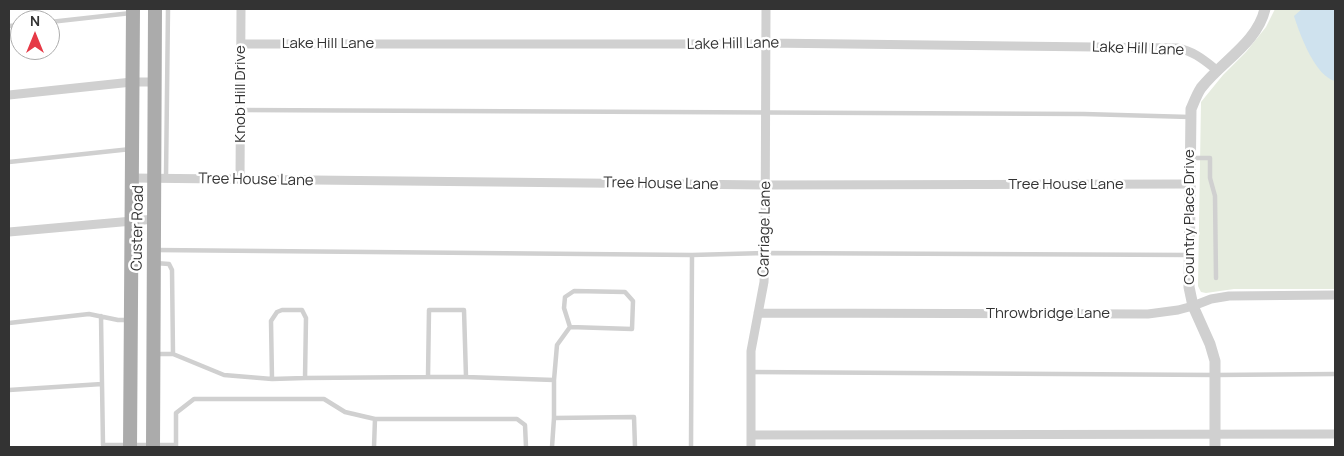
<!DOCTYPE html>
<html>
<head>
<meta charset="utf-8">
<style>
  body { margin:0 }
  #map { position:relative; width:1344px; height:456px; overflow:hidden; background:#fff; font-family:Manrope,sans-serif }
  canvas { display:block }
  .frame { position:absolute; inset:0; border:10px solid #333; pointer-events:none }
  .north { position:absolute; left:10px; top:10px; width:50px; height:50px; box-sizing:border-box; background:#fff; border:1px solid #adadad; border-radius:50%; rotate:0deg; font-size:14px; font-weight:700; line-height:20px; text-align:center; color:#333 }
  .north::after { content:''; display:block; margin:auto; width:18px; height:22px; background:#e63946; clip-path:polygon(50% 0,100% 100%,50% 72%,0 100%) }
</style>
</head>
<body>
<div id="map">
<canvas width="1344" height="456"></canvas>
<div class="frame"></div>
<div class="north">N</div>
</div>
<script>
const ctx = document.querySelector('canvas').getContext('2d');
ctx.lineJoin = 'round';
function fill(path, color) { ctx.fillStyle = color; ctx.fill(path, 'evenodd'); }
function stroke(path, color, width, dash) { ctx.strokeStyle = color; ctx.lineWidth = width; ctx.lineCap = dash ? 'butt' : 'round'; ctx.setLineDash(dash || []); ctx.stroke(path); }
function label(font, color, halo, rows, align = 'center') {
  ctx.font = font + ' Manrope,sans-serif'; ctx.lineWidth = 5; ctx.setLineDash([]); ctx.textBaseline = 'middle'; ctx.strokeStyle = halo; ctx.fillStyle = color; for (const [text, x, y, turn = 0] of rows) {
    ctx.save(); ctx.translate(x, y); ctx.rotate((+turn || 0) * Math.PI / 180); ctx.textAlign = isNaN(turn) ? turn : align; if (halo) ctx.strokeText(text, 0, 0); ctx.fillText(text, 0, 0); ctx.restore();
  }
}
const green = new Path2D(`
  M1275,9H1335V289H1234L1206,293L1201,292L1198,286L1201,102L1223,75L1246,52L1266,27Z`);
const water = new Path2D(`
  M1302,9H1335V81C1315,76 1300,35 1294,16Z`);
const service = new Path2D(`
  M50,22L131,13
  M9,26L20,25
  M241,110L1084,114L1190,117
  M1192,158H1210V178L1215,196L1216,278
  M9,162L131,149
  M166,177L168,9
  M156,250L692,255L765,253L1188,255
  M155,263L169,264L172,270L173,354H155
  M9,323L89,314L118,320H129
  M173,354L224,375L272,379
  M751,372L1215,375L1335,374
  M428,377H466
  M305,378L272,379L271,321L277,312L282,310H302L306,318L305,378L428,377L429,310H464L466,377L554,380L557,345L570,327L632,329L633,301L625,292L574,291L565,297L564,308L570,327
  M554,380V418L634,417L635,447
  M102,384L103,445H176
  M9,390L102,384L101,316
  M176,447V413L194,399H324L345,412L375,419
  M374,447L375,419H517L525,425L526,447
  M552,447L554,418
  M691,447L692,255`);
const minor = new Path2D(`
  M241,44H758L766,43L1177,48C1194,51 1205,61 1218,71
  M9,95L132,82H155
  M132,178L766,185L1190,184
  M240,180L241,9
  M9,232L155,219
  M758,313L1148,314L1178,310L1193,306L1211,299L1229,296L1335,295
  M751,435L1335,434
  M751,447V351L764,282L765,253L766,9`);
const tertiary = new Path2D(`
  M1215,447V361L1210,344L1193,306L1189,287L1191,109C1194,102 1197,94 1201,88C1222,61 1257,43 1265,9`);
const primary = new Path2D(`
  M130,447L133,9
  M153,447L155,9`);
const streetNames = [
  ["Lake Hill Lane",328,44],
  ["Lake Hill Lane",733,44,-1],
  ["Lake Hill Lane",1138,49,2],
  ["Knob Hill Drive",241,94,-90],
  ["Tree House Lane",256,180,1],
  ["Tree House Lane",661,184,1],
  ["Tree House Lane",1066,185],
  ["Country Place Drive",1190,217,-90],
  ["Custer Road",138,228,-89],
  ["Carriage Lane",765,229,-89],
  ["Throwbridge Lane",1048,314]
];
fill(green, '#e6ecdf');
fill(water, '#cfe2ee');
stroke(service, '#d0d0d0', 4.5);
stroke(minor, '#d0d0d0', 9);
stroke(tertiary, '#d0d0d0', 11);
stroke(primary, '#ababab', 14);
label('15px', '#333', '#fff', streetNames);
</script>
</body>
</html>
